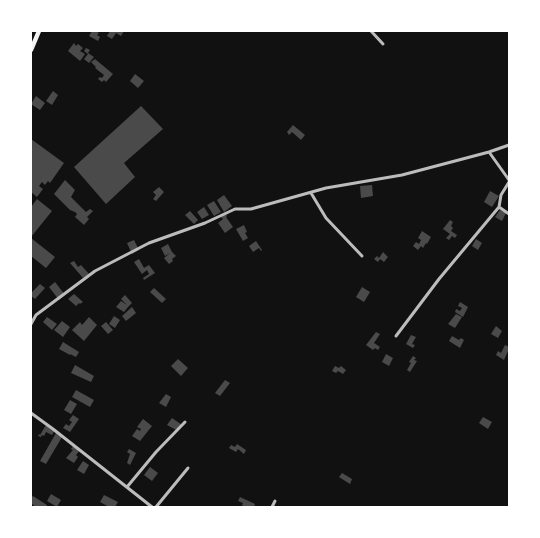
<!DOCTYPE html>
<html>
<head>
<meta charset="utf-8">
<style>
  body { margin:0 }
  #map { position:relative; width:540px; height:538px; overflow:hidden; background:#111; font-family:"Fira Sans",sans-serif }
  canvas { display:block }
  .frame { position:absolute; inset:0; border:32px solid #fff; pointer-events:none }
</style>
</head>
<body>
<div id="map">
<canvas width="540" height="538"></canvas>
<div class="frame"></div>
</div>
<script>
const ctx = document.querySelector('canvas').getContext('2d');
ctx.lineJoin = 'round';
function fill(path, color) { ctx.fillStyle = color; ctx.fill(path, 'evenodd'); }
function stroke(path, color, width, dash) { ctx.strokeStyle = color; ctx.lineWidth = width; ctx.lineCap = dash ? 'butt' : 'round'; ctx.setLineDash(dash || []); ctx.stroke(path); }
const building = new Path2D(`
  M92,31H96L99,33L97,35L100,37L98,41L89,36Z
  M110,31H124L121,36L116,33L112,39L107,36Z
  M74,43L76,46L78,44L83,48L80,51L85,54L80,61L68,51Z
  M86,48L90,50L88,53L94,57L89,63L84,59L88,54L84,51Z
  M95,59L113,74L106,82L104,80L102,82L98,79L100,77L102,78L104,75L95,68L96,67L91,62Z
  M135,74L144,81L138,88L130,81Z
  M53,91L58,95L52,105L46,101Z
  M36,96L45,103L40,110L31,104Z
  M141,106L163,129L124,163L135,177L106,204L74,167Z
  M293,125L305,135L301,140L292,132L289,135L287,132Z
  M31,139L64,163L50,183L48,181L45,185L42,182L39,186L43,189L37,197L31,192Z
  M65,180L75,190L71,197L86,212L90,209L93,211L87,217L89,219L84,225L75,217L77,214L75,212L70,210L54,194Z
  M372,185L373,196L361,198L360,186Z
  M159,187L164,192L156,201L153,199L156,195L153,192Z
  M490,191L499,196L492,207L484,202Z
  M224,195L232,206L224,212L217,200Z
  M37,199L52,211L31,237V207Z
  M214,201L221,212L214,216L207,205Z
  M204,207L209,215L202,219L197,212Z
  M500,210L506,213L502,221L495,217Z
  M190,211L198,220L194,224L185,215Z
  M225,213L227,216L226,217L233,227L225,233L218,223L223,219L220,216Z
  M450,220L453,222L451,226L453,228L451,231L457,235L455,238L452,236L449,240L446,238L450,234L443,229Z
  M244,225L247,232L245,233L248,238L243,241L236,229Z
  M422,231L431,237L427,244L426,243L423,248L421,246L418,250L413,246L416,242L419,244L421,240L418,238Z
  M31,238L55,257L46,268L31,256Z
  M476,239L482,243L478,250L472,246Z
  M134,240L139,250L132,254L127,243Z
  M256,241L262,250L261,251L259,248L253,252L249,246Z
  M168,244L172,252L176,256L172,259L173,261L169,264L164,258L170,253L165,256L161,248Z
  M383,252L388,257L384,262L380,259L378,262L374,259L377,256L379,258Z
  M139,259L144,268L149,265L155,273L144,280L143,278L149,274L147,270L142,274L134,262Z
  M74,261L78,267L81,265L89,274L83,278L70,263Z
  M55,282L65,295L59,300L49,287Z
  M40,284L45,288L35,299L31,296V293Z
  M362,287L370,292L364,302L356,297Z
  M154,288L166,299L162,303L150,292Z
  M74,294L83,302L80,304L79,303L76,306L68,299Z
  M125,295L132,303L128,307L124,312L116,307L121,301L127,305L121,299Z
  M460,302L468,307L463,317L455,312L456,309L460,311L462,308L458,306Z
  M132,307L136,313L126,321L122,316Z
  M456,314L462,317L455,328L448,324Z
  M114,316L120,320L115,328L109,324Z
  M47,317L57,324L52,330L43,322Z
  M89,317L97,325L84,341L72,330L80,322L82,325Z
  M62,321L70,327L63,337L54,330Z
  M106,322L113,330L108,334L101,326Z
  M496,326L502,331L498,338L491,334Z
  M376,332L380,334L374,343L380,347L378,350L375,348L373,350L366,345Z
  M411,335L416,337L412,344L415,345L413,348L406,344Z
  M452,336L459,340L461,338L464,340L460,348L449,341Z
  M63,342L79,352L76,357L70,354V355L59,349Z
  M505,345L509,347V349L504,360L496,355L498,351L501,353Z
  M386,354L393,358L389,366L382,362Z
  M413,356L416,358L414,360L417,361L410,372L407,370L411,363L409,362Z
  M178,359L188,368L181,376L171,366Z
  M75,365L94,376L91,382L71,373Z
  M335,366L339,368L341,366L346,370L343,374L338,371L336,373L332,371Z
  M225,380L230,383L220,396L215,393Z
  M76,390L94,400L90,407L72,397Z
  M166,394L171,397L166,407L159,403Z
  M70,400L77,404L71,414L64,410Z
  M73,415L79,419L70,432L63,428L66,424L69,426L72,422L69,420Z
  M483,417L492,422L488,429L479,423Z
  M172,418L182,425L178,431L167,425Z
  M143,419L152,426L140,441L132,436L137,429L140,431L141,429L137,427Z
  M46,425L55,430L52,435L46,432L44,436L42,435L41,437L38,436L39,434L40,435Z
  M56,433L62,437L46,464L40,461Z
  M237,444L246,450L244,454L238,449L236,452L229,448L231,445L235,447Z
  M73,446L80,450L76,455L78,457L74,463L66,458L73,450L71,449Z
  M129,449L136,453L130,465L127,463L130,454L127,452Z
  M83,461L89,465L84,474L77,470Z
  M150,467L158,473L152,481L144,475Z
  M342,473L352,479L350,484L339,477Z
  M51,494L61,500L57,507L47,501Z
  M104,495L118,502L115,507H109L100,502Z
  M33,496L47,505L46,507H33L34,505L31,504V498Z
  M240,497L255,504L254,507H245L242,505L243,503L238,501Z`);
const minor = new Path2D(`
  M371,31L383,44
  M489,152L509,180
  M311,193L326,218L362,256
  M499,207L509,214
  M31,324L36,315L95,271L149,243L205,223L235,209H251L326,188L402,175L489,152L509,145
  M396,336L439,279L499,207L501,195L509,182
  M31,413L53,429L152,507
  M127,487L156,452L185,422
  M156,507L188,468
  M272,507L275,501`);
const secondary = new Path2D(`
  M31,50L39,31`);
fill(building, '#4a4a4a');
stroke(minor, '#bcbcbc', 3);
stroke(secondary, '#f5f5f5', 4.5);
</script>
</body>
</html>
